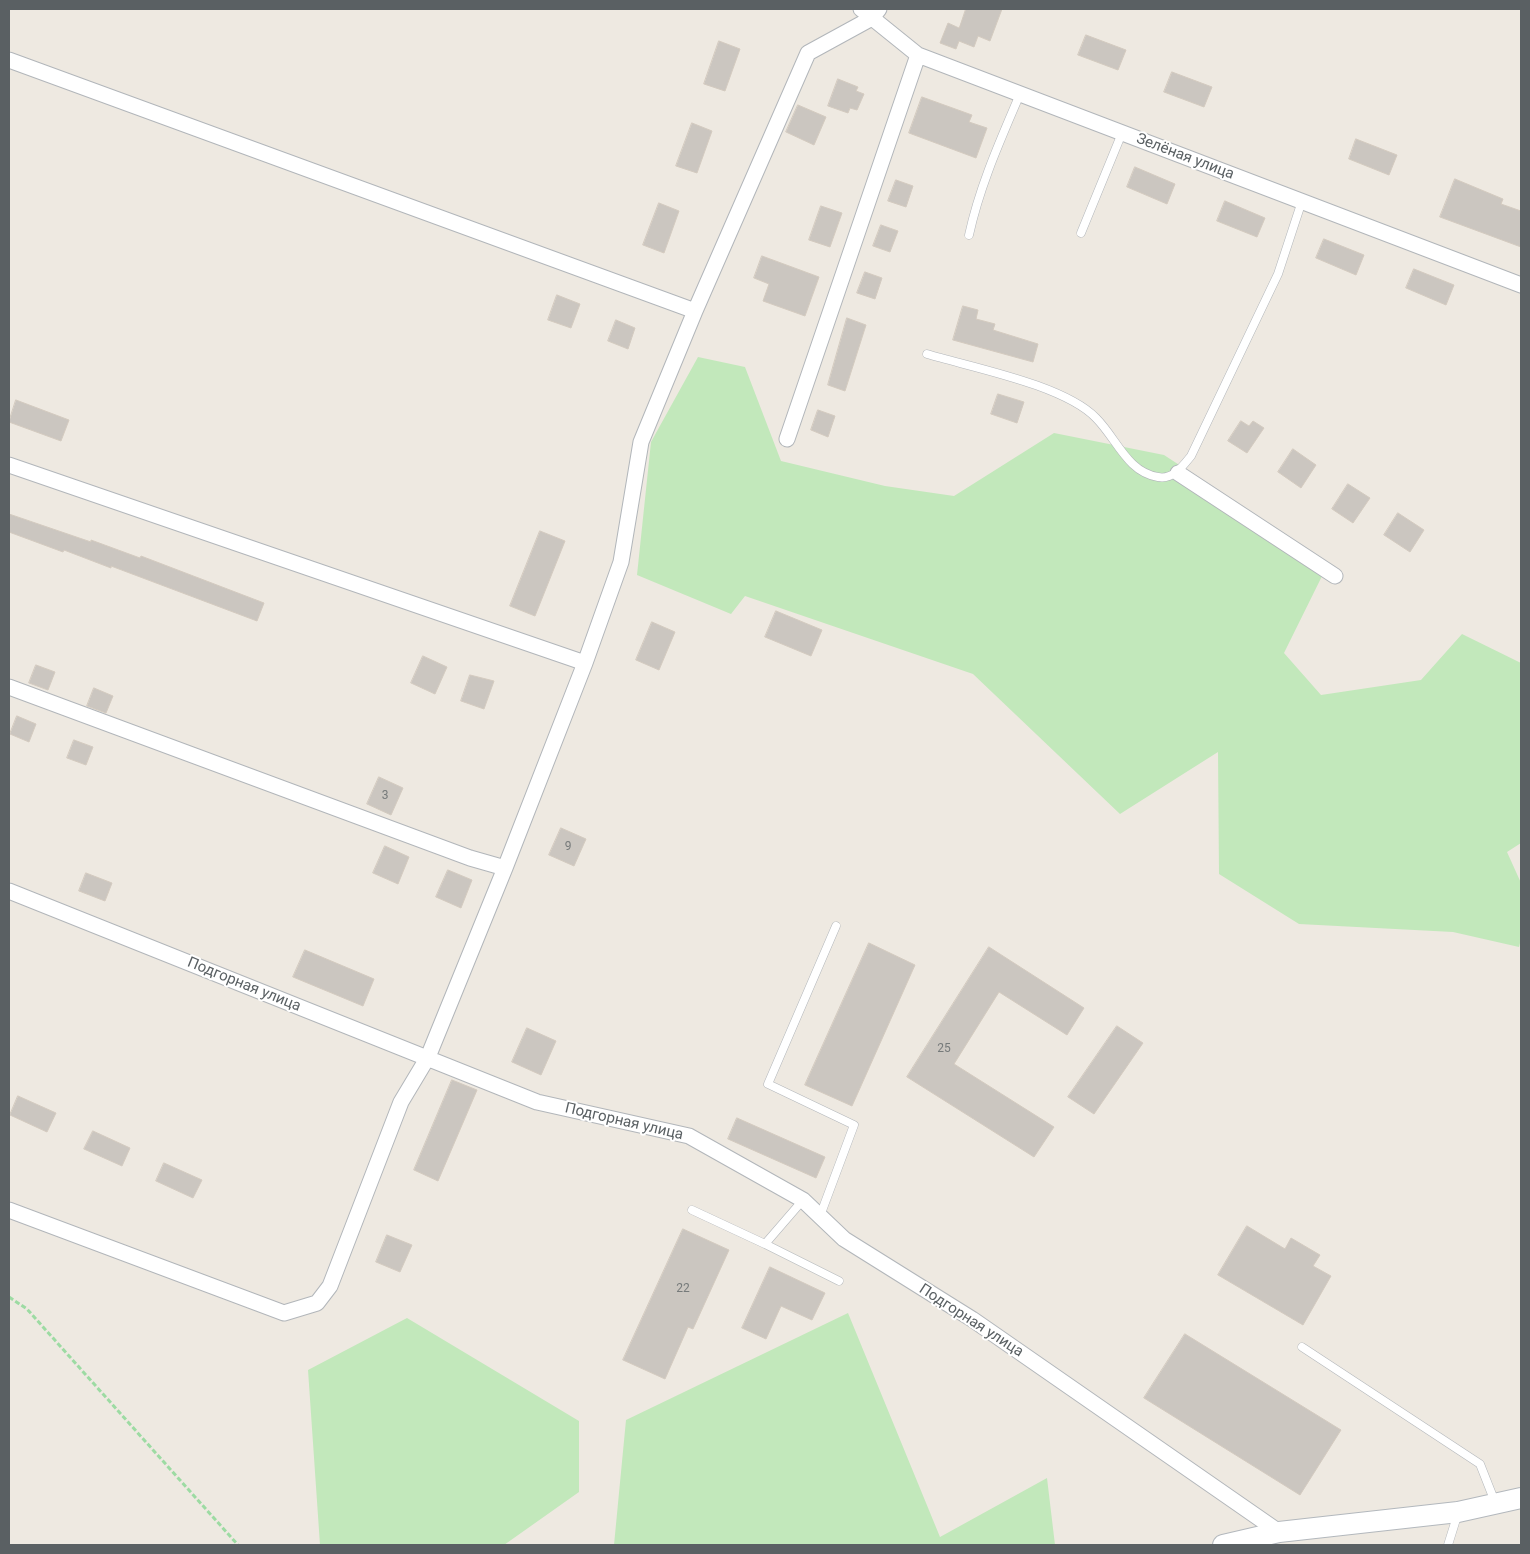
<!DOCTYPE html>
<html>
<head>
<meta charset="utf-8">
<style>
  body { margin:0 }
  #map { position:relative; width:1530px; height:1554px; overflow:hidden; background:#eee9e1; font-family:Roboto,sans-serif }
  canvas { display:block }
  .frame { position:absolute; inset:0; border:10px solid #5a6063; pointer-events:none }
</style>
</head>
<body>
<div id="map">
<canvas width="1530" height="1554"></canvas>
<div class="frame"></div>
</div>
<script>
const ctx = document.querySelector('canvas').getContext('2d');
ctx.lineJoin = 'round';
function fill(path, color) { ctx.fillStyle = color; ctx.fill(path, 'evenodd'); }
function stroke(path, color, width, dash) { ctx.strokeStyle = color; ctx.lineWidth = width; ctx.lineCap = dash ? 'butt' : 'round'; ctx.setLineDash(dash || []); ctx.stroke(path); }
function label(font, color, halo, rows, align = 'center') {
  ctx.font = font + ' Roboto,sans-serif'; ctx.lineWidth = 4; ctx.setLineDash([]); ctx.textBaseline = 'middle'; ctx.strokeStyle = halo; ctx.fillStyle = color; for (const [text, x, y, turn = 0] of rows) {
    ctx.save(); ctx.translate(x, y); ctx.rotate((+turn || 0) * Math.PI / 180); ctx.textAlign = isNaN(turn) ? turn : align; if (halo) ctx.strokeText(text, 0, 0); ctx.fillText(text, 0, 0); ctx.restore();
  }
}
const green = new Path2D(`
  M698,357L745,367L781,461L885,486L954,496L1054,433L1164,455L1285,534L1327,566L1284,653L1321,695L1421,680L1462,634L1521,663V843L1507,852L1521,883V939L1519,947L1453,932L1299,924L1219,874L1218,752L1120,814L973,674L745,596L731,614L637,575L651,442Z
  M848,1313L940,1537L1047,1478L1055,1545H614L626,1420Z
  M407,1318L579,1421V1492L504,1545H320L308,1370Z`);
const building = new Path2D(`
  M966,9H1002L990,41L978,36L974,47L959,41L956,49L940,43L948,23L959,28Z
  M1086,35L1126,50L1118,70L1078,55Z
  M719,41L740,49L725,91L704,84Z
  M1172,72L1212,87L1204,107L1164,92Z
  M838,79L858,87L856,91L864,94L857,110L850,108L848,113L828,106Z
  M922,97L972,115L969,122L987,128L976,158L909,133Z
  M798,105L826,117L814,145L786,132Z
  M692,123L712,131L697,173L676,166Z
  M1356,139L1397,155L1389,175L1349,159Z
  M1135,167L1175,184L1167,204L1127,187Z
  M1455,179L1503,199L1501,204L1521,211V247L1440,217Z
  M896,180L913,186L906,207L888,201Z
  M1225,201L1265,218L1257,237L1217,221Z
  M659,203L679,211L664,253L643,245Z
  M821,206L842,213L830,247L809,240Z
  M881,225L898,231L890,252L873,246Z
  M1324,239L1364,255L1356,275L1316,258Z
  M762,256L819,277L805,316L763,301L769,284L754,278Z
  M1414,269L1454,285L1446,305L1406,288Z
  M865,272L882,278L875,299L857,293Z
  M557,295L580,304L571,328L548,320Z
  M963,306L978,310L976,319L995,324L993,330L1038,344L1033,362L953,340Z
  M847,318L866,325L845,391L828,385Z
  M616,320L635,328L628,349L608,341Z
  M998,394L1024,402L1017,423L991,414Z
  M16,400L69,420L61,441L9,422Z
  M818,410L835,416L828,437L811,430Z
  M1241,421L1249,426L1253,421L1264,428L1247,453L1228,441Z
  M1293,449L1316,465L1301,488L1278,472Z
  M1348,484L1370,498L1353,523L1332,509Z
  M1398,513L1424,530L1410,552L1384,535Z
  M9,514L91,542V540L140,558L141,556L264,603L257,621L111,566V568L64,550L63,552L9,532Z
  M540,531L565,541L535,616L510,606Z
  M776,611L822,630L811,656L765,637Z
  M652,622L675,632L659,670L636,660Z
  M423,656L447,667L435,694L411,683Z
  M36,665L55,672L48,690L29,683Z
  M470,675L494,681L484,709L461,701Z
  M94,688L113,696L106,713L87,706Z
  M17,716L36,724L29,742L10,734Z
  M74,740L93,747L86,765L67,758Z
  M379,777L403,788L391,815L367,804Z
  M561,828L586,839L574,866L549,855Z
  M385,846L409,857L398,884L373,873Z
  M448,870L472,880L461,908L436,897Z
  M86,873L112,883L105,901L79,891Z
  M869,943L915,965L852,1106L805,1085Z
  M989,947L1084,1008L1067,1035L999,992L954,1064L1054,1127L1034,1157L907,1077Z
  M305,950L374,979L363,1006L293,977Z
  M1117,1026L1143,1043L1094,1114L1068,1097Z
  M527,1028L556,1041L541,1075L512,1062Z
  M452,1080L477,1090L438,1181L414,1170Z
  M18,1096L56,1113L47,1132L10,1115Z
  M737,1118L825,1157L816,1178L728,1139Z
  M93,1131L130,1148L122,1166L84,1149Z
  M164,1163L202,1180L193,1198L156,1181Z
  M1247,1226L1285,1249L1291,1238L1320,1255L1313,1266L1331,1276L1303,1325L1218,1275Z
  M683,1229L729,1250L693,1329L688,1327L665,1379L623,1360Z
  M387,1235L412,1245L400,1272L376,1262Z
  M770,1267L825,1293L812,1320L781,1306L766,1339L742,1328Z
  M1185,1334L1341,1430L1300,1495L1144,1398Z`);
const path = new Path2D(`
  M9,1297L27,1309L238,1545`);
const service = new Path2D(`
  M1081,233L1122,133
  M969,235C980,185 1000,141 1020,94
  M927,354C974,368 1064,385 1096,418C1117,439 1127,472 1158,477C1173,480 1183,466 1191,456L1278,274L1302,201
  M692,1210L765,1244L803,1200
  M820,1216L854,1125L768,1084L836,926
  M765,1244L839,1281
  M1302,1347L1480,1464L1495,1502
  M1448,1545L1458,1513`);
const minor = new Path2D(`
  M861,9L918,55L1521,285
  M9,60L695,311
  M787,439L918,55
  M9,465L585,663
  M1178,473L1335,576
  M9,687L470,858L505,868
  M9,891L537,1102L689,1136L803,1200L844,1239L972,1319L1279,1532
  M9,1210L284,1313L317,1303L330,1286L401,1102L428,1057L505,868L585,663L621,562L641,442L695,311L808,53L872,18L879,9`);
const secondary = new Path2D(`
  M1223,1545L1279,1532L1458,1512L1521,1498`);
const numberNames = [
  ["3",385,796],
  ["9",568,847],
  ["25",944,1049],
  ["22",683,1289]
];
const streetNames = [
  ["Зелёная улица",1185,157,21],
  ["Подгорная улица",244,985,22],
  ["Подгорная улица",624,1122,13],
  ["Подгорная улица",971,1321,33]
];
fill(green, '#c2e8bb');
fill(building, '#cbc6c0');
stroke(building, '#d3cabf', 1);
stroke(service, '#b2b6ba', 9);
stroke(minor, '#b2b6ba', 17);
stroke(secondary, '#b3b8bd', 22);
stroke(path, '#9ddba3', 3, [5, 2.5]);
stroke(service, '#fff', 8);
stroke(minor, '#fff', 15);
stroke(secondary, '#fff', 20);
label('12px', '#767a7a', null, numberNames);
label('15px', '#5a6063', '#fff', streetNames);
</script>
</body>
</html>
